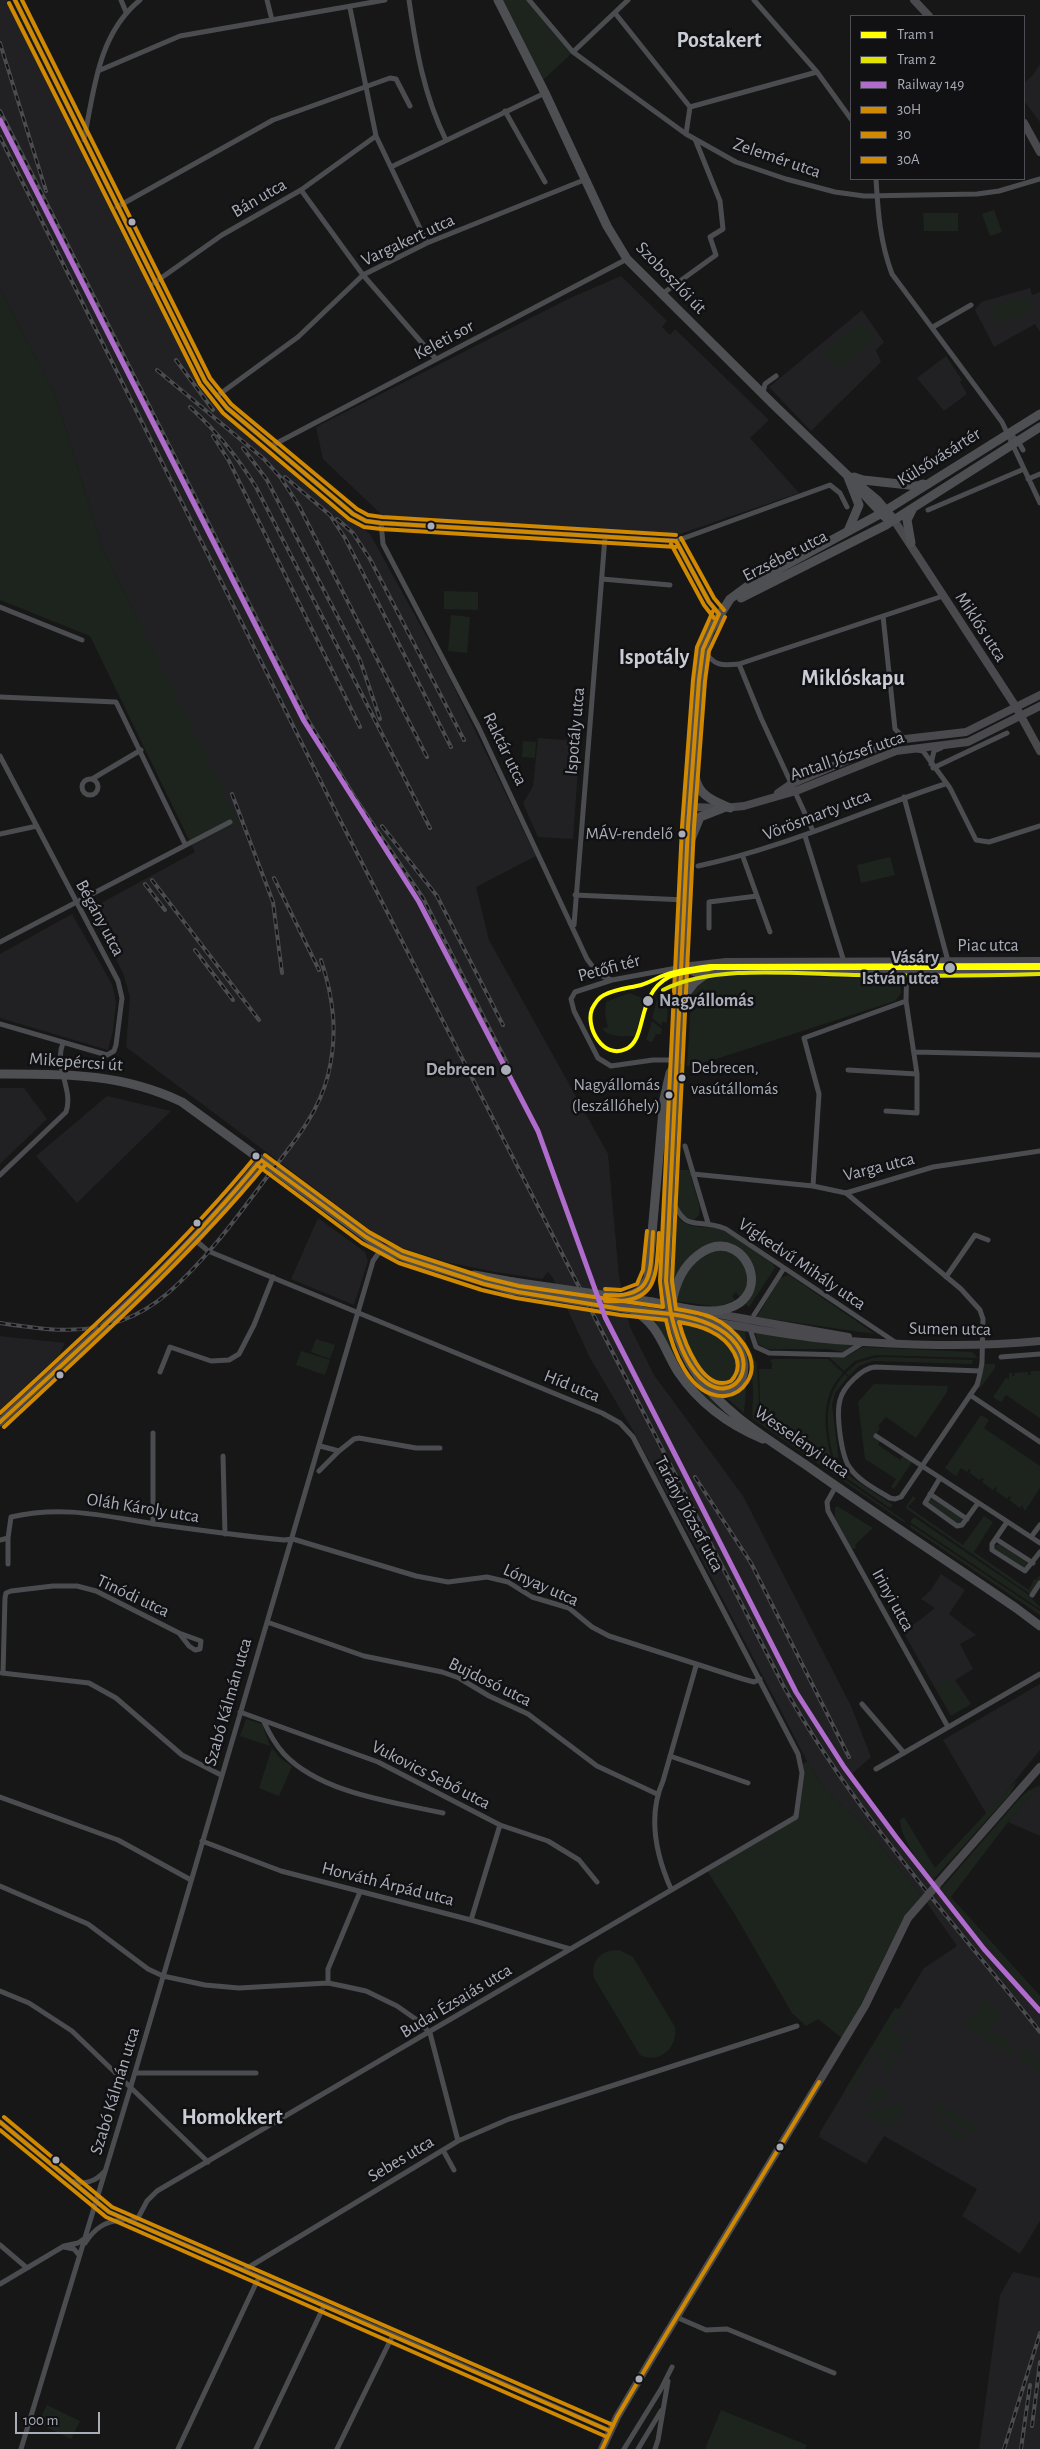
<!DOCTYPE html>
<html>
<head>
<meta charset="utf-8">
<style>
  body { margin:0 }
  #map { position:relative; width:1040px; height:2449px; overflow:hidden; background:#171717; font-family:"Alegreya Sans",sans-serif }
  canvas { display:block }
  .legend { position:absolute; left:850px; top:15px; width:175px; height:165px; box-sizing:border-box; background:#111113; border:1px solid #4d4f55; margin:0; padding:6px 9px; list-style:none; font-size:15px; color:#a8adb8 }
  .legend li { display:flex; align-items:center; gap:10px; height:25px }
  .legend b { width:25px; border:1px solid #4d4f55 }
  .scale { position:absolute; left:15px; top:2412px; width:85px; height:22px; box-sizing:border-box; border:2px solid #a8adb8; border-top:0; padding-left:6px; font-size:15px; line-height:18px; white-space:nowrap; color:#a8adb8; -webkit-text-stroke:4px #111113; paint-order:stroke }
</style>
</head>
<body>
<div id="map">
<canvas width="1040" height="2449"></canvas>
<ul class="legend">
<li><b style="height:6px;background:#ff0"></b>Tram 1</li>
<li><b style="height:6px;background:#e2e200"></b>Tram 2</li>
<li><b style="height:6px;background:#b06ccc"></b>Railway 149</li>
<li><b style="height:6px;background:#d08900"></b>30H</li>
<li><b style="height:6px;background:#d08900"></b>30</li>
<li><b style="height:6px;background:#d08900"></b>30A</li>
</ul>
<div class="scale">100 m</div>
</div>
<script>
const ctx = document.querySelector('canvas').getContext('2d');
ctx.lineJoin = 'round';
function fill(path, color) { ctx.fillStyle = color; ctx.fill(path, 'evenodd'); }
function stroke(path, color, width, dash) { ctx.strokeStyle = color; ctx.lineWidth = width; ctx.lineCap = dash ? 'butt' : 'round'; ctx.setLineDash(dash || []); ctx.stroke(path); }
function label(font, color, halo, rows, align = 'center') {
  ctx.font = font + ' "Alegreya Sans",sans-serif'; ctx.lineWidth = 5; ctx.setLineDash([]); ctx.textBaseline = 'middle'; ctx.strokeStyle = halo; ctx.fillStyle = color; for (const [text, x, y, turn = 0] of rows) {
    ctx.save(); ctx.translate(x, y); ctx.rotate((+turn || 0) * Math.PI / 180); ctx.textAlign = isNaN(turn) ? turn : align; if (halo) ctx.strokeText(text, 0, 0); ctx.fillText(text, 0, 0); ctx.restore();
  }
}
const built = new Path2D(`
  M0,0H7L199,387L220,412L370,534L449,677L536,856L476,887L489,940L608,1154L619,1277L630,1327L654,1375L743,1496L851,1706L871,1757L852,1774L898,1839L1040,1996V2221L1020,2254L962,2216L977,2189L884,2136L866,2164L819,2137L820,2132L895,2008L899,2009L924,1968L957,1946L922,1896L860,1821L824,1789L807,1761L696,1548L631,1427L590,1358L553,1278L548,1272L542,1279L495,1272L446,1262L403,1248L381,1238L126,1047L130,997L123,973L90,909L195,852L192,846L238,823L103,549L55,395L0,289Z
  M1040,64V122L1024,101V83L1033,75Z
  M621,276L667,321L662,327L670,335L675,329L769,420L750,438L799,493L677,535L383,516L323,459L316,427L570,298Z
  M1030,288L1032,295L1040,292V332L1035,324L994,347L975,310L981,302Z
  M862,310L884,342L876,350L881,362L811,431L769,387Z
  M946,356L962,380L960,382L967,394L944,411L917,378Z
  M538,738L580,741L573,839L538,837L523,803L533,786Z
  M72,914L112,984L116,1002L113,1031L108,1050L0,1018V954Z
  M0,1088H24L47,1119L0,1164Z
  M107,1096L171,1111L77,1203L36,1156Z
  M318,1218L365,1252L368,1261L354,1305L291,1279Z
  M0,1336L65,1343L59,1355L0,1410Z
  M941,1574L965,1590L949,1614L976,1635L960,1644L973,1669L955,1680L971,1704L951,1716L902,1630L916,1623L935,1608L921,1599L931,1590Z
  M1040,1684V1750L987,1815L943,1740Z
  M1040,1785V1836L1008,1822Z
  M1013,2272L1040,2278V2449H979L1000,2295Z`);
const green = new Path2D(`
  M502,0H526L573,52L542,81Z
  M994,210L1002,232L990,236L982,214Z
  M923,213H958V231H924Z
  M0,289L55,395L103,549L239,823L192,846L90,636L0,600Z
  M1026,296L1031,313L996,323L991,306Z
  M861,321L875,339L838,370L824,352Z
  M444,591L478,592V610L444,609Z
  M451,615L470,617L467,653L448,651Z
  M523,741L536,742L535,758L522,757Z
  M890,857L895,875L861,883L857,865Z
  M714,973L900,980L901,993L895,1001L713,1060L687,1066L692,988L699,981Z
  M629,993L645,999L635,1036C623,1036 611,1038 602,1029L608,1027L605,1015L606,1002Z
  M657,1000L668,1001L667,1023L662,1022V1026L652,1018Z
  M652,1021L662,1029L661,1034H656L652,1042L646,1040Z
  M680,1170H689L700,1208L699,1215L694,1220C669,1216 678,1187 680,1170Z
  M676,1214C685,1231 704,1225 719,1229C738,1236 756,1252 773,1264L775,1268L749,1307L744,1303L750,1261L713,1244L700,1250L673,1283V1247Z
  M728,1250L743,1260L749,1283L741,1299L736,1292L732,1296L735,1300L721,1306H711L676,1301C679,1283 692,1255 711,1251C716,1250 723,1250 728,1250Z
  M788,1275L792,1277L875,1334L757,1317L780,1278Z
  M649,1316L665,1318C676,1358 698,1389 728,1416H725L688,1382Z
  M678,1320C700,1324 738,1335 741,1363C742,1367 739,1374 739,1379L727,1387L709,1381L702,1371L689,1348Z
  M726,1328L745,1330L746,1342L757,1364L759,1403L766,1419L834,1466L844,1479L905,1521V1523L753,1419C751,1409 754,1398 753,1387C751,1357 740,1350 726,1328Z
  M755,1331L852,1345L853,1346L843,1352L828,1349H768L758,1344Z
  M316,1339L335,1345L330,1359L311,1352Z
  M863,1347L972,1352L978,1358L875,1355L855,1361L844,1371L829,1357L847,1356Z
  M301,1351L330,1360L325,1375L296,1365Z
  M873,1358L884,1357L973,1360L972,1364L873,1361L859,1366L849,1376L846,1373L857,1363Z
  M772,1359H828L843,1373C819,1397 824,1432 833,1463L767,1418L760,1402L759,1369H772V1363L770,1361Z
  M984,1364H995V1368L980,1388L978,1387Z
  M1031,1371H1040V1418L1006,1395L1001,1402L993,1397L1006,1378L1009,1379V1373H1012V1376H1015L1014,1373L1028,1372V1375H1030Z
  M845,1374L848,1377L835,1393L832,1405L839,1462L842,1468L845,1466L853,1476L835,1464C827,1433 821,1399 845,1374Z
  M747,1375L744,1413L720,1392Z
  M874,1384L948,1386L947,1392L916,1438L886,1417L878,1426L880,1428L874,1437L880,1441L878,1445L900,1460L903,1456L912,1462L894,1489L891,1487L896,1479L865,1459L858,1402Z
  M981,1415L989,1420L984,1428L1040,1466V1488L1025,1511L1022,1505L1020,1508L1009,1500L1011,1497L1009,1496L1007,1499L996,1491L997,1488L996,1487L993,1490L982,1482L984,1479L982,1478L980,1480L969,1473L971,1470L969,1469L967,1472L961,1468L956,1476L945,1468Z
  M837,1468L893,1505L890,1508L845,1477Z
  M913,1496L916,1498L908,1507L963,1545L984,1516L993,1522L974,1552L1029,1590L1034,1579L1036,1580L1040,1575V1579L1030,1594L907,1509L906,1507Z
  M929,1499H933L962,1518V1521L959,1524L928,1503Z
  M837,1506L889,1538L873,1528L855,1545L857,1548L852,1549L835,1518V1508Z
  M914,1517L1026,1593L1040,1607V1609L910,1522Z
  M911,1525L1040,1611V1615L910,1527Z
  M1000,1544L1026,1562L1028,1565L1024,1568L995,1549L996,1545Z
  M951,1677L968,1706L952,1715L935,1686Z
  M246,1719L262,1724L270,1746L240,1736Z
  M272,1748L281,1759L292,1766L279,1796L259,1788Z
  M807,1761L824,1789L860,1821L922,1896C888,1938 871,1992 842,2038L818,2019L806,2026L792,2013L734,1913L706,1869L789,1820L796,1808L802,1765Z
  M1017,1780L1011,1793L932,1881C921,1866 901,1839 900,1820L904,1817L935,1868Z
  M1040,1785L1008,1822L951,1897L1040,1996V2007L940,1890L1018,1800L1028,1791Z
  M619,1950L633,1957L675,2027C678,2048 660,2064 640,2055L594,1978C590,1961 602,1949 619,1950Z
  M985,1999L999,2014L991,2029L982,2036L966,2026L965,2019L975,2014Z
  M901,2006L906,2010V2020L899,2015L890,2032L904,2039L910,2030L906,2025L913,2029L915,2034L909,2039L907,2036L898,2050L901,2054L898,2056L881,2047H874L869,2052L868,2061L849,2093L845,2090L895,2008L899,2009Z
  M992,2031C1003,2037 1014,2042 1014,2056L984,2039L983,2037Z
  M1026,2047L1040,2064L1039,2074L1035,2072L1037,2069L1018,2058Z
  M878,2050L893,2059L894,2064L888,2074L884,2071L889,2063L875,2055L871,2060L873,2052Z
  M876,2084L886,2090L887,2094L883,2099L865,2104Z
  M906,2102L892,2127L886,2108Z
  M937,2103L956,2114L952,2121L934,2110L933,2106Z
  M885,2108L891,2128L889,2129L868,2117L865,2113Z
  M932,2115L970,2138L969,2139L962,2135L960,2139L935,2123L937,2120Z
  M958,2116L976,2126L977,2131L973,2133L954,2122Z
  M47,2405L80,2421L71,2439L38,2423Z
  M721,2410L807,2445L805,2449H705Z`);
const street = new Path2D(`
  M15,0L205,381L227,408L353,514L366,521L381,523L676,541L830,485L840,493L847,507
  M121,0L126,12
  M267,0L272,20
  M409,0C416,49 424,96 446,140
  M529,0L573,52L686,134L736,162L786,179L835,192L864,196L977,194L999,191L1040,179
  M754,0L817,72L851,119
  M350,8L376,136L427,243
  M615,13L690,107L686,134
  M573,52L628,0
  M98,71L180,36L385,0
  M690,107L817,72
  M505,111L545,182
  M84,140C94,90 98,34 140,0
  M391,167L545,93
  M876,179C878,212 880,242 892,274L1002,422L1040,503
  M301,190L363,275L436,359
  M117,207L273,120L390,78L396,79L410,106
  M154,283L222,235L301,190L376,136
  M662,294L716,255L710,237L723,229L720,201L695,139
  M933,327L971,305
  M763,393L765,384L776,376
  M217,396L298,337L363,275L427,243L584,180
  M1009,433L1018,441L1023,450
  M273,445L627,259
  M1028,479L1040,474
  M928,510L1024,469
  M381,523L383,544L479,728L587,959L599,975L612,980
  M676,541L709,602L719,614
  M602,579L670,585
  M0,607L82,640
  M883,616L895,729L905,739
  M703,649C714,666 721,666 739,664L943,596
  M739,664L761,718L813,831
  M0,697L116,702L185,844
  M917,750L923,751L950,788L976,840L989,842L1040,826
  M0,756L118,981L122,998L116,1045L114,1051L107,1055L0,1024
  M931,764L934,751L941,748
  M933,768L1007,733
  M82 787a8 8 0 1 1 16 0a8 8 0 1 1-16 0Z
  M92,779L141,750
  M904,797L948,961
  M0,834L37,826
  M805,836L845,965
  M743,857L770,932
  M698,866C784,848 862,811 945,784
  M575,895L685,900
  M574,925L605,537
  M709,928V902L757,896
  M0,942L230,822
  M915,1052L1040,1055
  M678,1060H653L611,1066L598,1058L574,1011L571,999L575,992L612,980L682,967
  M848,1070L917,1074
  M886,1111L917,1113V1074L906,1001L907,962
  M685,1146L708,1223
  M693,1174L813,1186L846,1193L933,1167L1040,1151
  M0,1175L66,1112C74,1089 53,1067 63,1043
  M813,1186L819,1094L804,1038L906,1001
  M846,1193L961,1289L980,1310L983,1319L982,1362C981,1370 979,1378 977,1385L901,1497L895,1499L890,1498C877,1490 859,1481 850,1468C841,1456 836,1414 840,1400C843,1387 862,1368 875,1367L980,1371
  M671,1197C687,1236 695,1216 726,1229L895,1342
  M946,1277L975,1235L988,1240
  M754,1315L784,1268
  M751,1332L756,1347L769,1353L843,1355L864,1342
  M1001,1357L1040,1354
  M160,1372L170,1347L211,1361L229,1360L239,1354L254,1325L273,1277
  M970,1395L1040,1442
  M153,1433V1524
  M876,1436L1040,1543
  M320,1446L339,1451L354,1439L359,1438L416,1448H440
  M223,1456L225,1534
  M319,1471L339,1451
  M940,1478L925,1503L957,1526L962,1525L978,1503
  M836,1486L827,1502L828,1511L948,1727
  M930,1494L967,1519
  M1007,1522L992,1544V1550L1025,1571L1040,1552
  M1031,1537L1040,1525
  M996,1539L1033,1563
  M0,1540L8,1538L11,1517C63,1505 104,1516 155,1524C198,1530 241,1536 284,1540L293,1539L416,1576L448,1582L487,1577L508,1582L532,1597L569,1608L592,1627L609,1636L743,1679L754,1682L760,1679
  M8,1564V1538
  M1032,1595L1040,1583
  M267,1622L364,1656L442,1672L459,1678L489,1696L528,1714L597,1766L657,1794
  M2,1673L89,1683L116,1698L182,1755L221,1775
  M3,1673L5,1598L6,1593L11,1591L53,1586H77L96,1591L179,1633L189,1646L195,1650L200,1649L201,1641L179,1633
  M862,1704L904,1753
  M240,1712L378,1762L500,1825L548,1841L579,1860L597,1882
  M264,1722C269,1733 275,1744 284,1754C321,1793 392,1802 443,1813
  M670,1756L748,1783
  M876,1769L1040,1674
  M0,1797L118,1840L191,1880
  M202,1841L281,1871L471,1920L570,1949
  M0,1886L88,1924L148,1969L163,1976L205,1985L239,1988L328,1983L343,1986L366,1991L397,2006L417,2020L430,2033L458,2141
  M671,1889C656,1855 647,1817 663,1781L696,1666
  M471,1920L500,1825
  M328,1983V1969L360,1892
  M0,1991L29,2003L72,2031L208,2162
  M135,2073H256
  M0,2122L109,2212L410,2342L610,2431
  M443,2150L454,2170
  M71,2181C85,2185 95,2182 104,2172
  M129,2221L138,2218L147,2201L157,2191L796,1817L802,1773L798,1754L633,1437L620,1423L602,1413L208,1251L193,1238
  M85,2243C95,2228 105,2221 123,2220
  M0,2245L27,2268
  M64,2247L74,2249L79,2255
  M244,2270L458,2141L509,2119L797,2026
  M0,2284L64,2246L78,2243L84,2239
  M676,2317L706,2330L727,2329L834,2373
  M21,2449L131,2086L373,1261L382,1248
  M178,2449L259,2277
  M256,2449L324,2306
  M337,2449L393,2335
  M624,2449L661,2389L672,2367
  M638,2449L661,2411
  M655,2449L658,2440L668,2381`);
const secondary = new Path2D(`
  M914,0L929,16
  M1024,123L1040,152
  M894,520L1016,707L1040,751
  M778,793L791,784L881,746L905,739L966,732L1040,695
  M690,807L723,808L744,806L796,791L896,751L968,742L1040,706
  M683,956L688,970L697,973L726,970L907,972L920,974L1040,972
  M682,967L726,962L1040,961
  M712,1313L848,1337
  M706,1321C749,1327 792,1337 835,1340C903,1345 971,1348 1040,1341
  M0,1422C89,1338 186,1257 261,1160
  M955,1864L1040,1767
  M602,2449L617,2417L653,2356L865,2006L908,1918`);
const primary = new Path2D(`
  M498,0L545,93L607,226L627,259L775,406L847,475L877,500L894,520
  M1040,414L880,514L749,585L730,599L710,631L703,649L699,680L688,827L666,1265C667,1305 674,1343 698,1376C725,1414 768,1439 806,1465C875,1514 946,1560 1016,1608L1040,1626
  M854,477L863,480L918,486L923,484
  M860,490L885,517
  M848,531L859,505L848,477
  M911,543L907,520L913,508
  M741,598L886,525L1040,427
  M695,776C698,796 714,801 730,808
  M691,839L700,817L723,808
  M681,1000L695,982L706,974
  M0,1074C65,1074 122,1073 182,1102L382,1248L414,1261L511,1290
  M474,1275L513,1282
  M623,1298L639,1291L648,1278L664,1099L670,1073L678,1060
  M626,1298L652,1302
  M672,1304C675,1284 682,1267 698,1255C750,1215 791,1327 687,1309
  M634,1311C659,1324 664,1350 678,1372C699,1403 729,1425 763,1439
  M687,1318C765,1329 754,1411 707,1384`);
const rail = new Path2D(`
  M0,43L46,191
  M0,111L308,720L357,801L423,898L507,1063
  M0,137L337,814L784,1687C854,1812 951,1919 1040,2032
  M176,360L213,410
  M157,370L264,459L281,478L299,506L427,757
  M190,407C218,433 236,455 256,487L430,828
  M213,436L229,461L360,727
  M243,448L267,480L360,660L380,719
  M285,477L330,515L345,538L451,747
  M337,519L353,533L370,559L464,740
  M232,794L273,902L282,973
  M382,826L437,896L503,1025
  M274,878L319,970
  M152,880L259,1020
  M145,884L165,910
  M195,950L233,1000
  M0,1323C41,1329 83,1336 123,1320C139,1314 155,1304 168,1293C205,1261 235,1220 264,1181C289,1148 318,1116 328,1075C338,1035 334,999 321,960
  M695,1477L751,1563L849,1757
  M1032,2426L1040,2362
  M1004,2449L1040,2333
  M1021,2449L1030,2385`);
const secondaryBridge = new Path2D(`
  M908,1918L955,1864`);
const primaryBridge = new Path2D(`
  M513,1282L623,1298
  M511,1290L687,1318
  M652,1302L687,1309`);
const bus1 = new Path2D(`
  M15,0L205,381L227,408L353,514L366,521L381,523L676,541
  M676,541L709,602L719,614
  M261,1160L366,1237L401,1257L484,1284L518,1292L621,1309L671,1314
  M605,1295C655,1299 650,1272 653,1232
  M671,1314C814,1334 708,1471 671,1314Z
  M671,1314L666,1281L688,827L699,680L703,649L719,614
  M0,1422C91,1338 183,1256 261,1160
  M0,2122L109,2212L610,2431
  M602,2449L617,2417L653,2356L819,2082`);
const bus2 = new Path2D(`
  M9,3L200,384L223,413L349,519L364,527L381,529L676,547
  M671,544L704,605L714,618
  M257,1165L362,1243L399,1263L482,1290L516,1298L620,1315L666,1320
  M605,1301C659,1305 656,1276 659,1233
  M676,1309L672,1281L694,827L705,681L709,651L725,617
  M679,1322C690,1324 701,1326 710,1331C729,1340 748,1363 731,1381C703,1394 684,1341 679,1322Z
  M4,1427C95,1342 187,1260 266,1164
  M0,2130L106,2217L607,2437`);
const bus3 = new Path2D(`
  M22,0L210,378L231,404L357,509L368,515L382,517L676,535
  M681,538L714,598L724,610
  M265,1155L369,1232L403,1251L486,1278L519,1286L663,1307L660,1281L682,827L693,680L697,647L713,611
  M605,1289L621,1290L637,1284L643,1270L647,1231
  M666,1320C672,1348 689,1398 725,1396C734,1395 742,1390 747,1382C763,1358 734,1327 713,1318C702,1313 689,1311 676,1309
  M0,1413C89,1331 179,1250 256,1156
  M4,2117L112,2207L613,2425`);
const rail1 = new Path2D(`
  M0,120L304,721L419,902L538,1131L605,1317L796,1692L844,1767L896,1837L984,1949L1040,2011`);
const tram1 = new Path2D(`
  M1040,965L710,966C694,968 677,970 662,976C655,979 648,983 641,985C629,988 616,989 604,995C598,998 595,1003 592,1009C585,1027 603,1060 626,1049C648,1039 635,995 669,977C681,971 701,971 714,968H1040`);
const tram2 = new Path2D(`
  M663,990C714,964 797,974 854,975C916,976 978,976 1040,974`);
const markers = [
  [132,222,4.5,"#a8adb8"],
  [431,526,4.5,"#a8adb8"],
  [682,834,4.5,"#a8adb8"],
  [950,968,6,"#a8adb8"],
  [648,1001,6,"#a8adb8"],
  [506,1070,6,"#a8adb8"],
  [682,1078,4.5,"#a8adb8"],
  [669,1095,4.5,"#a8adb8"],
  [256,1156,4.5,"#a8adb8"],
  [197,1223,4.5,"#a8adb8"],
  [60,1375,4.5,"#a8adb8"],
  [780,2147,4.5,"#a8adb8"],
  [56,2160,4.5,"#a8adb8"],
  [639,2379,4.5,"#a8adb8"]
];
const busNames = [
  ["MÁV-rendelő",673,834],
  ["Debrecen,",691,1068,"left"],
  ["vasútállomás",691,1089,"left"],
  ["Nagyállomás",660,1085],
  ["(leszállóhely)",660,1106]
];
const streetNames = [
  ["Zelemér utca",777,158,19],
  ["Bán utca",259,198,-30],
  ["Vargakert utca",408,240,-25],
  ["Szoboszlói út",671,278,46],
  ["Keleti sor",444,340,-28],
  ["Külsővásártér",939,457,-32],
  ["Erzsébet utca",785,556,-27],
  ["Miklós utca",981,627,57],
  ["Ispotály utca",575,731,-85],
  ["Raktár utca",505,749,64],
  ["Antall József utca",847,756,-19],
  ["Vörösmarty utca",817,815,-21],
  ["Bégány utca",100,918,62],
  ["Piac utca",988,946],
  ["Petőfi tér",609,968,-15],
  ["Mikepércsi út",76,1062,4],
  ["Varga utca",879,1167,-14],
  ["Vígkedvű Mihály utca",802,1264,34],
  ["Sumen utca",950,1329,1],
  ["Híd utca",572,1386,22],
  ["Wesselényi utca",802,1442,35],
  ["Oláh Károly utca",143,1508,9],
  ["Tarányi József utca",689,1514,62],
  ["Lónyay utca",541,1585,24],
  ["Tinódi utca",133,1596,25],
  ["Irinyi utca",893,1600,61],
  ["Bujdosó utca",490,1682,26],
  ["Szabó Kálmán utca",228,1702,-74],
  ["Vukovics Sebő utca",431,1775,27],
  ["Horváth Árpád utca",388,1884,14],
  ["Budai Ézsaiás utca",456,2001,-31],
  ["Szabó Kálmán utca",115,2091,-73],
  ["Sebes utca",401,2159,-31]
];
const stopNames = [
  ["Vásáry",939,958],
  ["István utca",939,979],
  ["Nagyállomás",659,1001,"left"],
  ["Debrecen",495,1070]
];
const districtNames = [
  ["Postakert",719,40],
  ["Ispotály",654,657],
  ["Miklóskapu",853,678],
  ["Homokkert",232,2117]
];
fill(built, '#212123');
fill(green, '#1d241e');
stroke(street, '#4b4c50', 5);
stroke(secondary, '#4a4a4e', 8);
stroke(primary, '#4d4f52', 9);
stroke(rail, '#4b4c4f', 4);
stroke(rail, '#111113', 2, [5.5]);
stroke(secondaryBridge, '#4a4a4e', 8);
stroke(primaryBridge, '#4d4f52', 9);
stroke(bus1, '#d08900', 4);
stroke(bus2, '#d08900', 4);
stroke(bus3, '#d08900', 4);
stroke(rail1, '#b06ccc', 5);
stroke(tram1, '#ff0', 4);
stroke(tram2, '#e2e200', 4);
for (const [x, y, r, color] of markers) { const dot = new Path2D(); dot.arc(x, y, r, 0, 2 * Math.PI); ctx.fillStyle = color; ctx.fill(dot); stroke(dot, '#111113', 2); }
label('17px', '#a8adb8', '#111113', busNames, 'right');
label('18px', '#a8adb8', '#111113', streetNames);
label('bold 18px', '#a8adb8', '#111113', stopNames, 'right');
label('bold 22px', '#c9ccd4', '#111113', districtNames);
</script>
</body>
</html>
